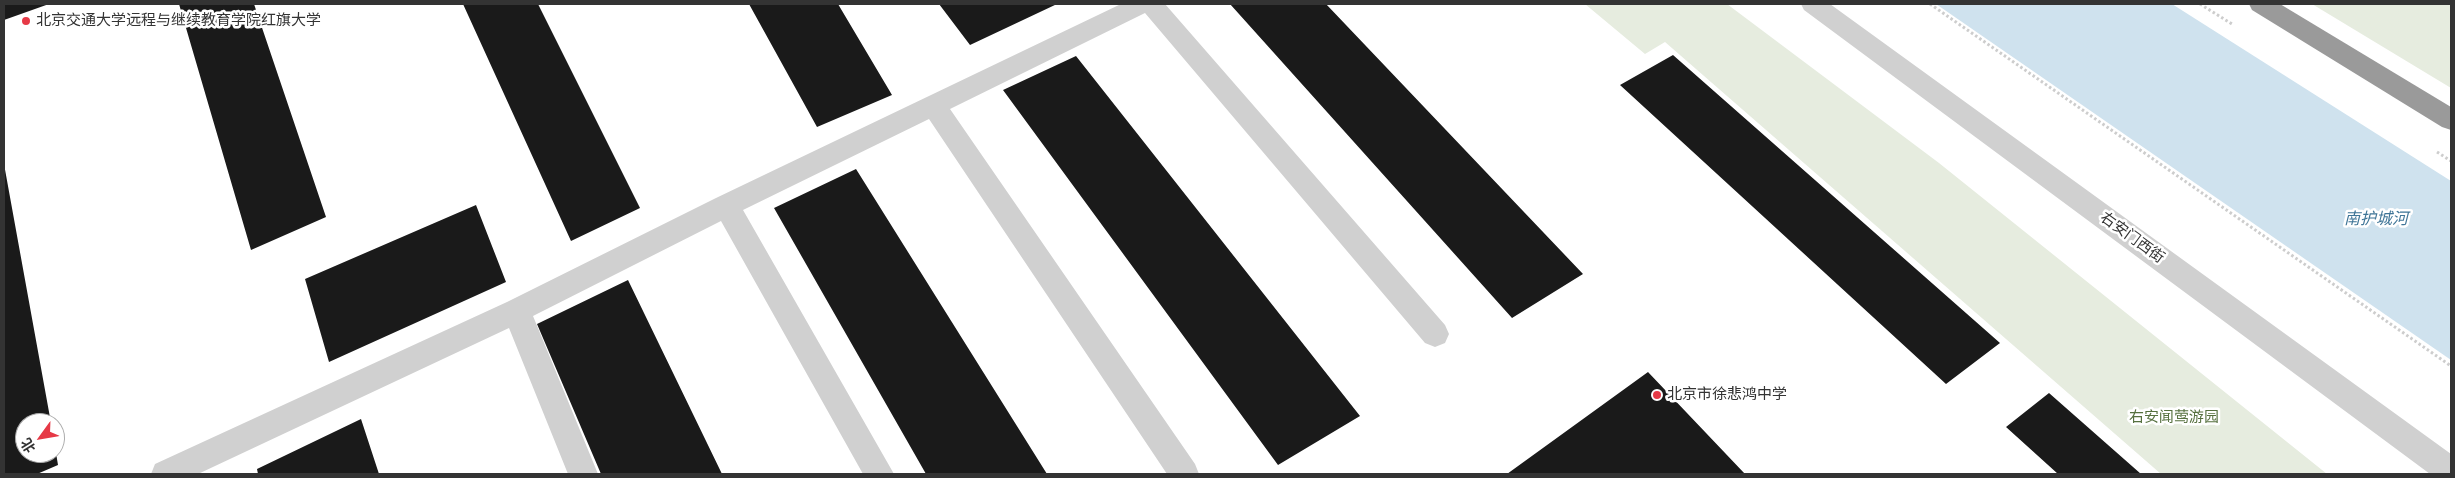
<!DOCTYPE html>
<html>
<head>
<meta charset="utf-8">
<style>
  body { margin:0 }
  #map { position:relative; width:2455px; height:478px; overflow:hidden; background:#fff; font-family:"Archivo Narrow","Noto Sans SC",sans-serif }
  canvas { display:block }
  .frame { position:absolute; inset:0; border:5px solid #333; pointer-events:none }
  .north { position:absolute; left:15px; top:413px; width:50px; height:50px; box-sizing:border-box; background:#fff; border:1px solid #adadad; border-radius:50%; rotate:238deg; font-size:14px; font-weight:700; line-height:20px; text-align:center; color:#333 }
  .north::after { content:''; display:block; margin:auto; width:18px; height:22px; background:#e63946; clip-path:polygon(50% 0,100% 100%,50% 72%,0 100%) }
</style>
</head>
<body>
<div id="map">
<canvas width="2455" height="478"></canvas>
<div class="frame"></div>
<div class="north">北</div>
</div>
<script>
const ctx = document.querySelector('canvas').getContext('2d');
ctx.lineJoin = 'round';
function fill(path, color) { ctx.fillStyle = color; ctx.fill(path, 'evenodd'); }
function stroke(path, color, width, dash) { ctx.strokeStyle = color; ctx.lineWidth = width; ctx.lineCap = dash ? 'butt' : 'round'; ctx.setLineDash(dash || []); ctx.stroke(path); }
function label(font, color, halo, rows, align = 'center') {
  ctx.font = font + ' "Archivo Narrow","Noto Sans SC",sans-serif'; ctx.lineWidth = 5; ctx.setLineDash([]); ctx.textBaseline = 'middle'; ctx.strokeStyle = halo; ctx.fillStyle = color; for (const [text, x, y, turn = 0] of rows) {
    ctx.save(); ctx.translate(x, y); ctx.rotate((+turn || 0) * Math.PI / 180); ctx.textAlign = isNaN(turn) ? turn : align; if (halo) ctx.strokeText(text, 0, 0); ctx.fillText(text, 0, 0); ctx.restore();
  }
}
const green = new Path2D(`
  M1585,4H1727L1939,163L2327,474H2161L1665,42L1645,54Z
  M2312,4H2451V88Z`);
const water = new Path2D(`
  M1936,4H2172L2451,181V360Z`);
const building = new Path2D(`
  M4,4H49L4,20Z
  M179,4H254L326,217L251,250Z
  M463,4H538L640,208L571,241Z
  M749,4H838L892,95L817,127Z
  M939,4H1057L970,45Z
  M1230,4H1326L1583,274L1512,318Z
  M1673,55L2000,343L1946,384L1620,85Z
  M1076,56L1360,416L1278,465L1003,90Z
  M4,164L51,423H25V453H56L58,465L37,474H4Z
  M856,169L1047,474H926L774,208Z
  M476,205L506,282L329,362L305,279Z
  M628,280L722,474H601L537,324Z
  M1648,372L1745,474H1507Z
  M2049,393L2141,474H2058L2006,427Z
  M361,419L379,474H258L257,469Z`);
const path = new Path2D(`
  M1930,4L2451,366
  M2200,4L2232,24
  M2437,152L2451,161`);
const minor = new Path2D(`
  M1121,4H1165L1445,325L1449,334L1445,343L1435,347L1425,343L1145,13L950,109L1195,464L1199,474H1167L929,119L743,210L894,474H863L721,221L533,316L598,474H568L509,328L198,474H151L155,464L507,302L716,198Z
  M1801,4H1830L2451,454V474H2430L1804,10Z`);
const highway = new Path2D(`
  M2249,4H2280L2451,107V130L2442,127L2252,10Z`);
const markers = [
  [26,21,5,"#e63946"],
  [1657,395,5,"#e63946"]
];
const poiNames = [
  ["北京交通大学远程与继续教育学院红旗大学",36,21],
  ["北京市徐悲鸿中学",1667,395]
];
const streetNames = [
  ["右安门西街",2132,238,36]
];
const parkNames = [
  ["右安闻莺游园",2174,418]
];
const waterNames = [
  ["南护城河",2376,220]
];
fill(green, '#e6ecdf');
fill(water, '#cfe2ee');
fill(building, '#1a1a1a');
stroke(path, '#cdcdcd', 3, [2.5, 2.5]);
fill(minor, '#d0d0d0');
fill(highway, '#9a9a9a');
for (const [x, y, r, color] of markers) { const dot = new Path2D(); dot.arc(x, y, r, 0, 2 * Math.PI); ctx.fillStyle = color; ctx.fill(dot); stroke(dot, '#fff', 2); }
label('15px', '#333', '#fff', poiNames, 'left');
label('15px', '#333', '#fff', streetNames);
label('15px', '#56703f', '#fff', parkNames);
label('italic 16px', '#3f7597', '#fff', waterNames);
</script>
</body>
</html>
